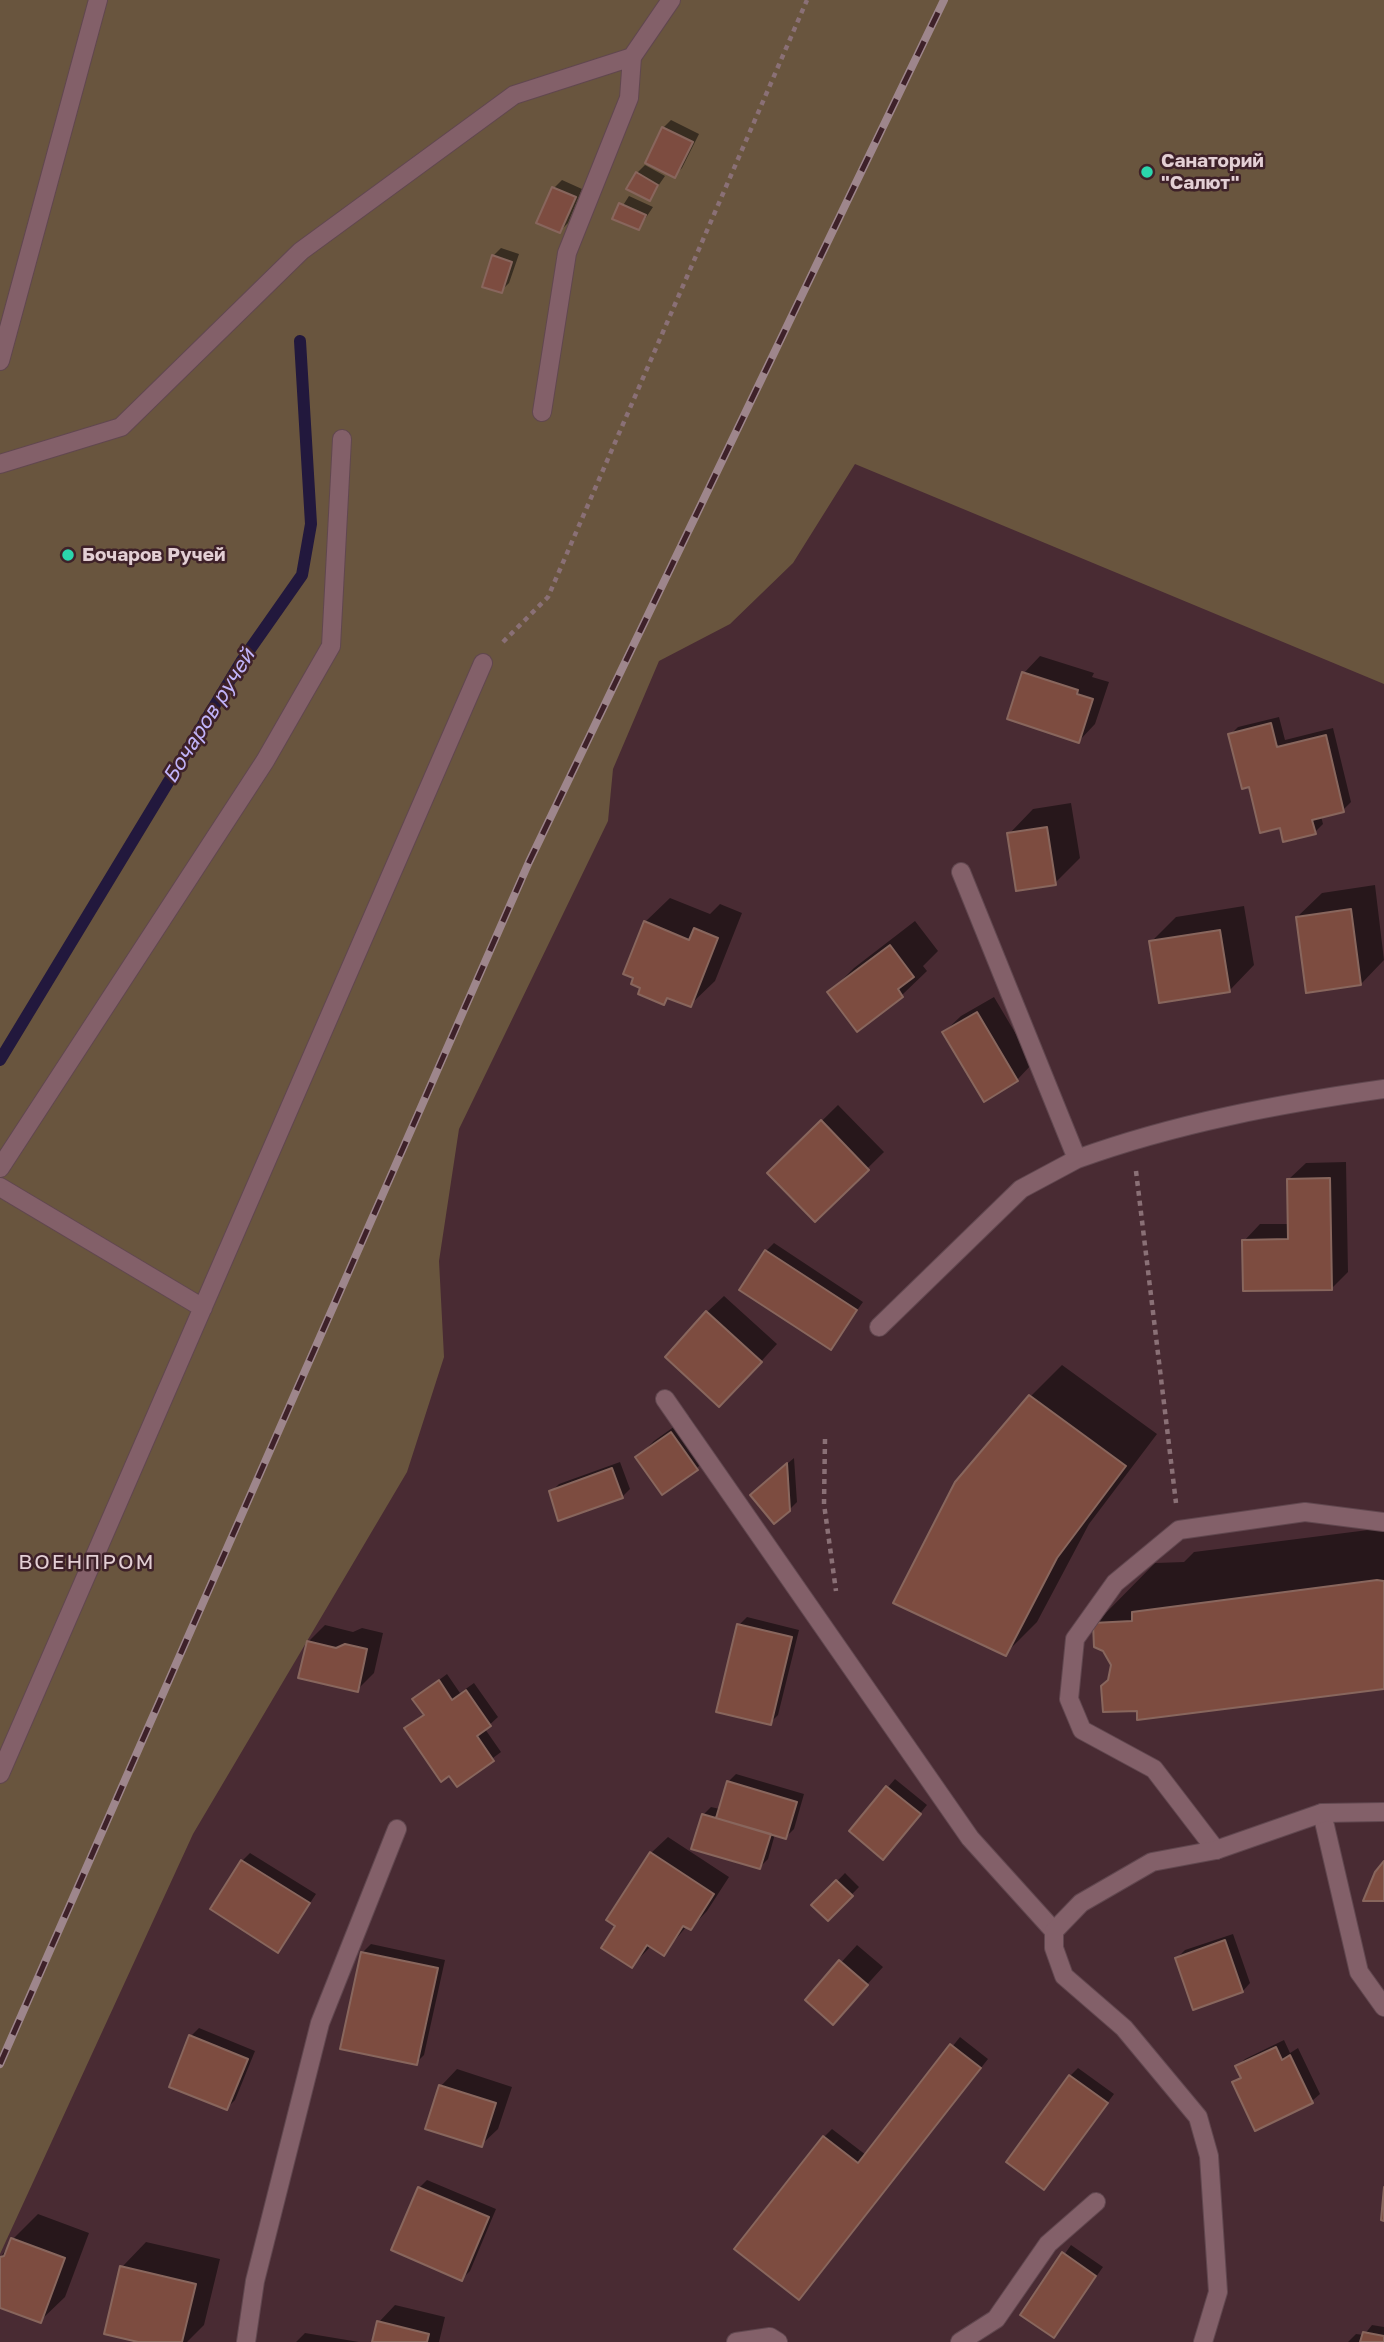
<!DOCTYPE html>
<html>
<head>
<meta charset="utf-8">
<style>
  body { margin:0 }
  canvas { display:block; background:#492b33 }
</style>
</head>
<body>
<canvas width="1384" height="2342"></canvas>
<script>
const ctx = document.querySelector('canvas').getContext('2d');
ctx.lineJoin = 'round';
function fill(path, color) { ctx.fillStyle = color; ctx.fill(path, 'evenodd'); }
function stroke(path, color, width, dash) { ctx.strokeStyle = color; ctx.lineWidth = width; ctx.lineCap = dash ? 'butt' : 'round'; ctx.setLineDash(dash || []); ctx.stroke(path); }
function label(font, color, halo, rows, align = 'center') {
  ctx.font = font + ' "Golos Text",sans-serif'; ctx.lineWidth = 5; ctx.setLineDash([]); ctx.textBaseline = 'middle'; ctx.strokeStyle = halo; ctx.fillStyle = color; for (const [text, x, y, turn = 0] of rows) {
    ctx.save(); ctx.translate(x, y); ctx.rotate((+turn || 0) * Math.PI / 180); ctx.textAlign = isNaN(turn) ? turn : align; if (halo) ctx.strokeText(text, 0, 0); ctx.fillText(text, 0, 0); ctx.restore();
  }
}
const green = new Path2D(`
  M0,0H1384V684L855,464L793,563L730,624L659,661L613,769L608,821L459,1129L439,1261L444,1357L407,1472L193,1834L0,2254Z`);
const shadow = new Path2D(`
  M671,120L699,134L682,168L674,176L647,162L663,128Z
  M645,165L665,176L649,199L637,173Z
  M562,180L582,189L568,223L560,231L554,188Z
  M629,196L653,207L639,228L615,218Z
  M501,248L519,254L509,283L501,291L493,256Z
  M1040,656L1094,673L1092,677L1109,682L1095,724L1079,741L1024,673Z
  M1279,717L1285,740L1333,728L1351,802L1343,810L1321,816L1323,824L1315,832L1281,826L1250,785L1230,735L1238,727Z
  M1071,803L1080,858L1055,883L1009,834L1033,809Z
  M1375,885L1384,960L1361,984L1297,917L1322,893Z
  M670,898L710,914L720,904L742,913L715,981L690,1005L669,997L663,1002L645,922Z
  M1244,906L1254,965L1230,990L1151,942L1176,917Z
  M915,921L938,951L923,966L927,971L902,995L858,1029L830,992L854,968Z
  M994,997L1033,1063L1017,1080L944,1032L961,1016Z
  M838,1105L884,1152L815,1220L769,1173Z
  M1346,1162L1348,1272L1331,1289L1244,1241L1260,1224H1290L1289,1179L1306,1163Z
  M774,1243L863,1302L830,1348L766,1251Z
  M724,1296L777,1344L736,1389L707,1312Z
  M1062,1365L1157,1434L1089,1524L1037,1622L1005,1654L1030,1397Z
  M689,1416L713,1452L697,1468L663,1493L638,1457L654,1441Z
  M794,1458L797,1502L789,1510L760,1487Z
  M620,1462L630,1489L622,1497L551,1492L559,1484Z
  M1384,1528V1687L1138,1709L1110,1680L1113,1665L1095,1624L1155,1563L1184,1562L1194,1552Z
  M747,1617L799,1630L778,1715L770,1723L739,1625Z
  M325,1625L353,1632L362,1628L383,1633L374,1673L357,1690L308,1642Z
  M447,1674L460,1693L474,1683L498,1717L485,1729L501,1752L457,1785L406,1729L425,1714L414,1699Z
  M736,1774L804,1794L794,1829L786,1837L775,1834L768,1859L760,1867L703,1815L711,1807L720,1809L728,1782Z
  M895,1779L927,1805L891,1849L851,1830Z
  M668,1837L729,1877L707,1911L691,1928L687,1926L663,1954L651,1946L632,1966L617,1925L651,1853Z
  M250,1853L316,1894L278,1951L242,1861Z
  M845,1873L859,1887L828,1919L814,1905Z
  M1233,1934L1250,1983L1243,1991L1177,1958L1185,1950Z
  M371,1944L445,1960L424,2055L416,2063L342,2047L363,1952Z
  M857,1945L883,1967L833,2022L807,2000Z
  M199,2028L255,2051L235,2100L227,2108L191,2036Z
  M960,2037L988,2059L799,2298L824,2137L832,2129L866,2155Z
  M1284,2040L1290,2053L1298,2048L1320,2094L1312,2101L1235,2083L1241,2076L1237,2067L1245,2059Z
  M1078,2068L1114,2094L1044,2188L1070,2076Z
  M457,2069L512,2087L498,2129L481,2145L441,2086Z
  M427,2180L496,2209L470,2271L462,2279L419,2188Z
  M38,2214L89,2233L65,2297L40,2321L0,2306V2258L13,2239Z
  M146,2242L220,2259L204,2325L187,2342H146L122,2267Z
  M1071,2245L1103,2267L1054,2336L1022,2315Z
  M395,2305L445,2317L439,2342H374L379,2322Z
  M1372,2325L1384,2327V2342H1348L1356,2334L1364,2335Z
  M305,2333L359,2342H296Z`);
const stream = new Path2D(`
  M0,1060L241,662L302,575L311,524L300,341`);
const building = new Path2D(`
  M662,127L693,142L675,178L645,163Z
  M636,172L658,185L650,201L626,189Z
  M552,187L576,197L560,233L536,223Z
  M619,203L646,215L639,230L612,219Z
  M492,255L512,262L502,293L482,287Z
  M1022,672L1078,690L1077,694L1093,699L1079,743L1007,719Z
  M1271,723L1277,747L1326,735L1344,812L1312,820L1316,834L1283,842L1280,828L1260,833L1249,787L1242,789L1228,734Z
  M1047,827L1056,885L1016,891L1007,833Z
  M1351,909L1361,985L1306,993L1296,917Z
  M644,921L689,940L694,928L718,938L691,1007L667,998L664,1005L638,994L640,988L631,984L633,978L623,974Z
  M1220,930L1230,992L1159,1003L1149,941Z
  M890,945L914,977L898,989L903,997L857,1032L827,992Z
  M977,1012L1018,1081L984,1102L942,1032Z
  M821,1120L869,1170L815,1222L767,1173Z
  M1330,1178L1332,1290L1243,1291L1242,1240L1288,1239L1287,1179Z
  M765,1250L857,1310L831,1350L739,1290Z
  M706,1311L762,1362L719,1407L665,1357Z
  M1029,1395L1126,1466L1057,1558L1006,1656L893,1603L955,1482Z
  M671,1432L698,1470L662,1495L635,1457Z
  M787,1463L790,1511L774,1524L750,1495Z
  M612,1468L623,1498L558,1521L549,1491Z
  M1377,1580L1384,1581V1689L1137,1720V1711L1103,1712L1101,1686L1108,1680L1111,1665L1103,1651L1094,1647L1093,1623L1132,1621V1612Z
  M737,1624L792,1637L771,1725L716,1712Z
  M307,1641L336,1648L345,1644L367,1649L358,1692L298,1678Z
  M439,1680L452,1700L466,1690L491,1726L477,1736L494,1761L457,1787L449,1776L441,1782L404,1728L424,1715L412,1699Z
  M727,1781L797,1802L786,1839L716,1818Z
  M886,1786L921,1814L883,1860L849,1831Z
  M702,1814L771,1834L760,1869L691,1849Z
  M650,1852L714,1894L691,1930L683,1926L664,1956L647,1945L632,1968L601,1948L615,1926L606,1920Z
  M241,1860L310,1903L278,1953L210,1909Z
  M1384,1861V1901H1363L1375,1872Z
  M836,1880L853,1896L828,1921L811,1905Z
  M1225,1940L1243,1992L1193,2010L1175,1958Z
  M361,1952L438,1968L417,2065L340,2049Z
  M839,1960L868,1985L833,2025L805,2000Z
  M189,2035L248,2059L227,2110L169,2087Z
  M950,2044L981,2068L799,2300L734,2249L823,2136L858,2163Z
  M1276,2047L1282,2060L1290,2055L1313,2103L1255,2131L1232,2082L1241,2078L1235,2066Z
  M1069,2075L1108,2103L1044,2190L1006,2162Z
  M439,2085L496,2103L482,2147L425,2129Z
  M418,2187L489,2217L462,2281L391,2250Z
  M1384,2187V2221L1381,2220Z
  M11,2238L65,2258L41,2323L0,2308V2257L4,2256Z
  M1062,2252L1096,2276L1054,2338L1020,2315Z
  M120,2266L196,2284L182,2342H138L104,2334Z
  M377,2321L429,2334L427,2342H372Z
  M1363,2332L1384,2336V2342H1360Z`);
const path = new Path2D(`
  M503,642L548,597L807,0
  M1136,1171L1176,1503
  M825,1439L824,1504L836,1591`);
const service = new Path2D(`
  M0,361L98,0
  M542,412L567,253L629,98L632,57
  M0,464L121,427L301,251L514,95L632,57L671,0
  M961,872L1077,1159C1177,1123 1279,1104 1384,1089
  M0,1168L265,761L331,646L342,439
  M0,1187L203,1308
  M879,1327L1021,1189L1077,1159
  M665,1399L970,1838L1054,1931
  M0,1774L483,663
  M1322,1813L1359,1972L1384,2007
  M1216,1850L1154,1769L1082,1730L1069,1699L1075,1639L1115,1583L1179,1530L1305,1512L1384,1522
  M246,2342L255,2281L320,2023L397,1829
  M736,2342L770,2337L778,2342
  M960,2342L996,2319L1048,2244L1096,2202`);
const minor = new Path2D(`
  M1203,2342L1218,2292L1209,2156L1198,2117L1124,2028L1064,1976L1054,1948V1931L1081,1903L1152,1862L1216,1850L1322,1813L1384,1812`);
const rail = new Path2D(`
  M0,2064L529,862L944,0`);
const markers = [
  [1147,172,7,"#2bd5ac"],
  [68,555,7,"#2bd5ac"]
];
const poiNames = [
  ["Санаторий",1161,161],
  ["\"Салют\"",1161,183],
  ["Бочаров Ручей",82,555]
];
const waterNames = [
  ["Бочаров ручей",209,716,-58]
];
const neighbourhoodNames = [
  ["ВОЕНПРОМ",87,1562]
];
fill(green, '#69553e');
fill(shadow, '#0007');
stroke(stream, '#22183d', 12);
fill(building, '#7d4c40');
stroke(building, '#88665d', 2);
stroke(service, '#61474f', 20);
stroke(minor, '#61474f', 20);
stroke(path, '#8a7076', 4.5, [5, 5]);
stroke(service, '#836069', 18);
stroke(minor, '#836069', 18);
stroke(rail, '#9e868c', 8);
stroke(rail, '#3e2129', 5, [16]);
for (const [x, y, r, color] of markers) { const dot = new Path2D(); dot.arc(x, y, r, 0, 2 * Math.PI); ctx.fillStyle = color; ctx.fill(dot); stroke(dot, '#3e2129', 2.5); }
label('bold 19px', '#e3cfd4', '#3e2129', poiNames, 'left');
label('italic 21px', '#c1b3f9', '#3e2129', waterNames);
ctx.letterSpacing = '2px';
label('21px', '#e3cfd4', '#3e2129', neighbourhoodNames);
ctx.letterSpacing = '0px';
</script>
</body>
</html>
